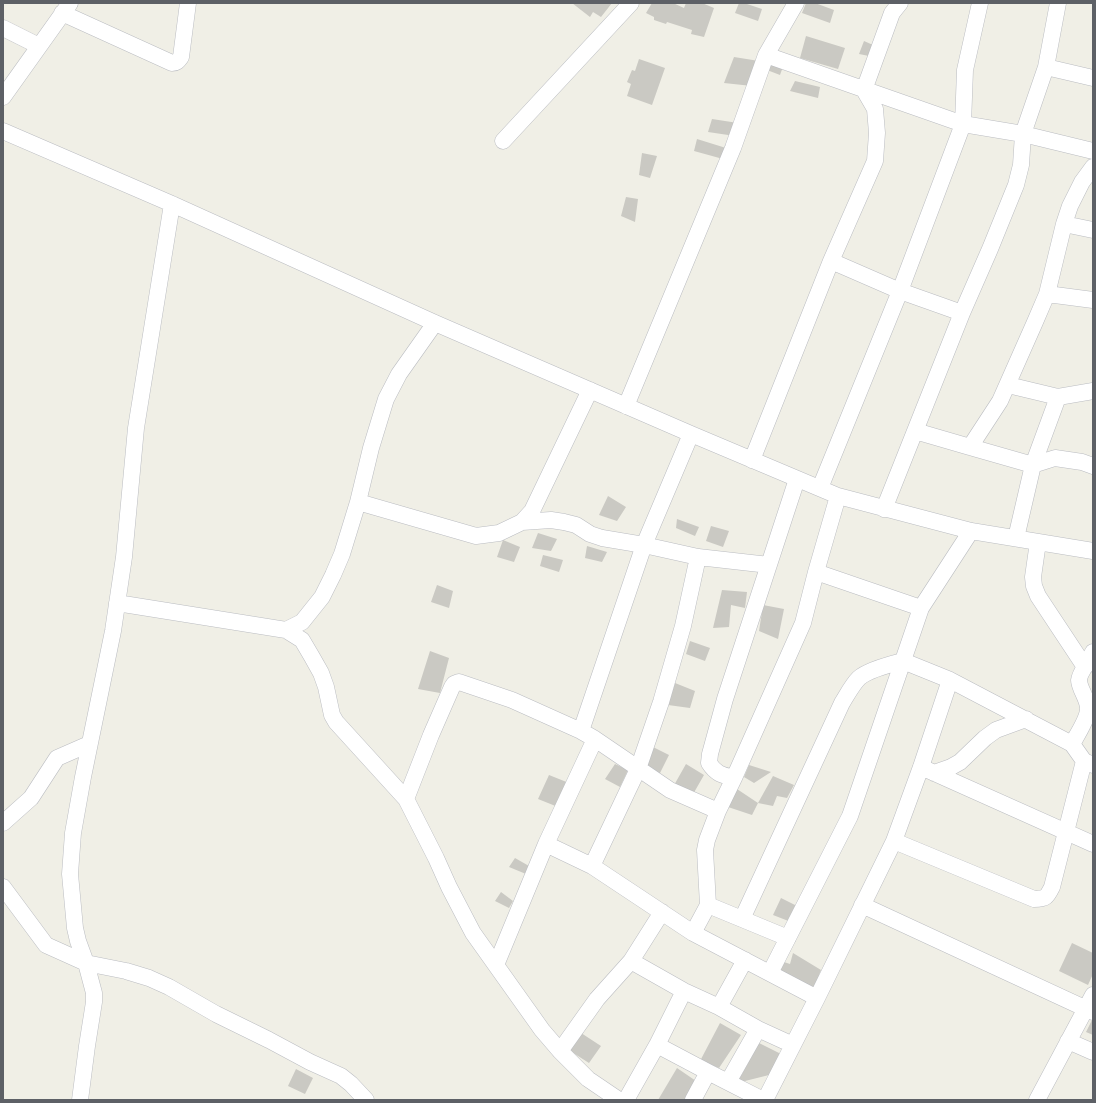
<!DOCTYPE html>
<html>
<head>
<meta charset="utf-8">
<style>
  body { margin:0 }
  #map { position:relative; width:1096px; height:1103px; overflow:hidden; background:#f0efe6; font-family:"Alegreya Sans",sans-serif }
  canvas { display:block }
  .frame { position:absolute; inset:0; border:4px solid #5d6066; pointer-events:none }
</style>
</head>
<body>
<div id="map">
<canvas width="1096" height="1103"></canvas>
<div class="frame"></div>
</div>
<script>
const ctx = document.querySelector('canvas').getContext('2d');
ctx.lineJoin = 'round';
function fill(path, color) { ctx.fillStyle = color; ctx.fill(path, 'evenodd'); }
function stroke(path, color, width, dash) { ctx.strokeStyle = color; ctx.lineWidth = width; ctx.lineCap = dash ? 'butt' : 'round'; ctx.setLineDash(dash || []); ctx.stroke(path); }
const building = new Path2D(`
  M572,3H612L601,17L593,12L590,17Z
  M652,3H673L684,8L686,3H702L714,8L704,37L691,34L692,30L667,22L666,24L654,20V17L646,13Z
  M739,3H744L762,9L758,21L735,13Z
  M806,3H815L834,10L830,23L802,13Z
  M806,36L845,48L838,69L800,58Z
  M864,41L873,45L869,56L859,54Z
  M734,57L759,61L752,86L724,83Z
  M771,57L785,61L780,75L767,70Z
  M639,59L665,68L652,105L627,96L631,84L627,82L632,70L635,71Z
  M795,81L820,87L818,98L790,91Z
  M712,119L738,123L735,136L708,132Z
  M697,139L726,148L723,159L694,151Z
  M642,153L657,156L650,178L639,175Z
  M626,197L638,199L635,222L621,216Z
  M608,496L626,507L617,521L599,515Z
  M677,519L699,527L695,536L676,528Z
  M711,526L729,531L723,547L706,541Z
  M538,533L557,539L551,551L532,548Z
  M503,540L520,547L514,562L497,557Z
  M587,546L607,552L602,562L585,558Z
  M543,555L563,560L559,572L540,566Z
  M437,585L453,591L449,608L431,602Z
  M722,590L747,592L745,608L731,605L729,627L713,628Z
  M763,605L784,609L778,639L759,631Z
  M690,641L710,648L705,661L686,654Z
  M430,651L449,658L440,693L418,689Z
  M675,683L695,691L690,708L668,705Z
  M651,746L669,755L659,775L645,768Z
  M615,764L628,770L620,787L605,779Z
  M686,764L704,775L692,796L673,787Z
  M749,765L771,772L754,783L744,777Z
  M549,775L569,783L558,807L538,799Z
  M773,776L794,785L787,798L777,796L773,806L758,803Z
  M737,789L758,803L752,815L728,807Z
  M515,858L529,866L526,874L509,867Z
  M501,892L513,901L509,908L495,901Z
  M781,898L799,907L791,922L773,915Z
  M1072,943L1093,953V974L1088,985L1059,971Z
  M793,953L821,970L813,991L776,970L781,961L790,964Z
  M1093,1018V1035L1086,1032Z
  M720,1023L741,1035L719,1068L700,1061Z
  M578,1031L601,1046L589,1063L567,1049Z
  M759,1043L781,1054L769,1075L737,1083Z
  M677,1068L696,1081L685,1100H658Z
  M296,1069L313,1078L305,1094L288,1086Z`);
const minor = new Path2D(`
  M62,13L172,63C177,63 178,61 181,57L188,3
  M3,28L39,46
  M766,55L963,124L1023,134L1093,151
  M1046,67L1093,78
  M864,90L892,13L900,3
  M3,97L70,3
  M3,131L172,204L435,323L691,434L838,496L971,531L1093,551
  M503,141L631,3
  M1064,224L1093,230
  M831,261L900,291L962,313
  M1047,294L1093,300
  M1008,385L1058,397L1033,465L1055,458L1082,462L1093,466
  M1058,397L1093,391
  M626,406L733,148L766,55L796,3
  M915,431L970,447L1000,401L1035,322L1047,294L1064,224L1070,206L1082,182L1093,167
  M970,447L1033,465L1016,538
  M752,460L831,261L875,161L877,133L875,109L864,90
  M820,488L900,291L963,124L965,70L980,3
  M358,502L476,536L499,533L522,522L532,511L590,390
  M884,509L962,313L990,249L1016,185L1021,165L1023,134L1046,67L1058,3
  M522,522L551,520L564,522L576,525L590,534L602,538L644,545L698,557L769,565
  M1038,542L1033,577L1034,586L1038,596L1085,667
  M816,572L921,608
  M117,603L286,630L302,622L322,597L333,575L342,554L358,502L371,448L386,399L399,374L435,323
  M286,630L302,640L312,657L321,673L326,687L332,715L336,722L406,799L436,858L449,887L473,933L542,1030L560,1051L588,1079L619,1100
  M581,731L644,545L691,434
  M1072,744C1077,735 1087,720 1088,710C1089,700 1079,689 1079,680C1079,674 1090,659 1093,652
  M921,767L1093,844
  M934,773L951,767L960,762L985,738L996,730L1026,719
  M734,778C722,775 716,774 709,763L710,754L725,699L797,479
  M406,799L431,735L452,687L454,684L459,682L512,700L581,731L595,739L670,790L718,811
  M3,823L31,798L57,758L89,744
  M894,841L1034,899C1046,899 1047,897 1052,887L1084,761
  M546,844L592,866L693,933L817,998
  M592,866L638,769L661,702L683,626L698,557
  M3,887L46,945L86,963L126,971L149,978L169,987L216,1014L269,1040L310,1062L341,1076L351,1084L366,1100
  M708,905L788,938
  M862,905L1093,1012
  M742,919L842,703C847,695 852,685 859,678C868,670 891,664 903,661L950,680L1072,744L1084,761L1093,765
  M693,933L708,905L705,850L707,840L718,811L734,778L803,623L816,572L838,496
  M631,961L684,991L719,1007L758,1029L793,1045
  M496,965L546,844L595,739
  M770,973L850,816L921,608L971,531
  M719,1007L745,960
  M1068,1041L1093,1052
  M657,1045L708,1072L763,1100
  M560,1051L597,999L631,961L662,912
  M728,1082L758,1029
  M80,1100L87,1046L94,1002V993L86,963L78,941L75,928L70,874L73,833L83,777L113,631L124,557L136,428L172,204
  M626,1100L657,1045L684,991
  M693,1100L708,1072
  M765,1100L817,998L894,841L921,767L950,680
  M1037,1100L1093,995`);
fill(building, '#cac9c3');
stroke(minor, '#babcc1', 17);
stroke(minor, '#fff', 16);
</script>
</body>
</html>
